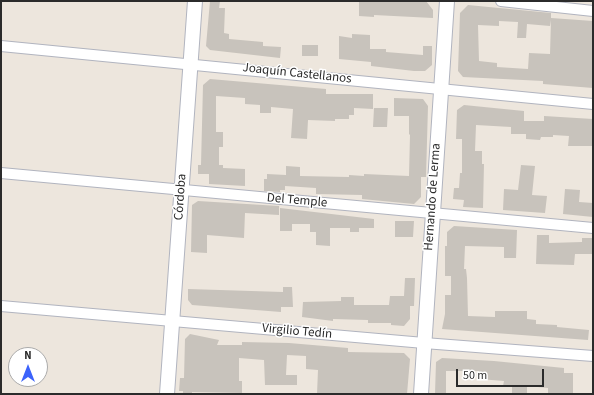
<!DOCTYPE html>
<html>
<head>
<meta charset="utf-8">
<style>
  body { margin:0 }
  #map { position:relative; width:594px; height:395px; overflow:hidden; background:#ede6dd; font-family:"Source Sans 3",sans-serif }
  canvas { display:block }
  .frame { position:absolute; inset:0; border:2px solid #2b2b2b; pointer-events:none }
  .north { position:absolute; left:8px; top:347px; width:40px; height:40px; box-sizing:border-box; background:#fff; border:1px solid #aaa; border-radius:50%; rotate:0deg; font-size:11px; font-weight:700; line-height:16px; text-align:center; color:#2b2b2b }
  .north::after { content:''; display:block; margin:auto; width:14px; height:18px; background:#3c63fb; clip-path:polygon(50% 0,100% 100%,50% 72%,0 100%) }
  .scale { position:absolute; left:456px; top:369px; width:88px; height:18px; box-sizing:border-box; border:2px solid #2b2b2b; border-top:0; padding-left:5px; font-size:12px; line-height:14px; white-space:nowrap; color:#2b2b2b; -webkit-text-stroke:3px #fff; paint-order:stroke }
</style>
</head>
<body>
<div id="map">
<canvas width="594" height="395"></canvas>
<div class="frame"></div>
<div class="north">N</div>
<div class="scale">50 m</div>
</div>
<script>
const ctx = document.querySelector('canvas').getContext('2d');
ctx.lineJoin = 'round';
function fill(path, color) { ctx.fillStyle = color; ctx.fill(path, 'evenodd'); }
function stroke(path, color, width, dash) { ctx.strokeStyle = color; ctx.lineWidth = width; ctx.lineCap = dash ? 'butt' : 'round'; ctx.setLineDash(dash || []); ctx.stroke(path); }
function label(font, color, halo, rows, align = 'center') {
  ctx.font = font + ' "Source Sans 3",sans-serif'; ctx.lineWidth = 3; ctx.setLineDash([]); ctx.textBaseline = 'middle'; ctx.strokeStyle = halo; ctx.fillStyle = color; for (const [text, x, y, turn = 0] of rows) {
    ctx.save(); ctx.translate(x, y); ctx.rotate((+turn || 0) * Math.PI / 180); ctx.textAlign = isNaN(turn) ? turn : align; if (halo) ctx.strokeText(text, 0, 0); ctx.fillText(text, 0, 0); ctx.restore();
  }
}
const building = new Path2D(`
  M210,1H220L219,8H225L224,33L229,34V39L263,42V46L281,47L280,58L210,50L206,46Z
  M359,1H426L433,10V18L374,15V17L359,16Z
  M468,5L551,13V18L593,21V88L543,84V81L463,77L458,71L460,13ZM551,20L550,54L529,53L528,69L497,67V63L479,61L478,25L499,26V21L518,22L517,38H526L527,24L550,26Z
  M352,34L370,35V49H386V52L423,55V46H432V65L425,71H414L371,66V62L339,59V36L352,38Z
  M302,45H318V56H302Z
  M210,79L326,89V94H373V109L354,108V115H349V119H335V121L308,120L307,139L291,138L293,109L271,107V113H260V105L245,104V98L216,96V132H223V147H219V165H223V168L245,169V186L209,184V174H198V165H201L203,85Z
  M394,98L423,99L428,106L426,177H421V197L414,204L362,199V195L316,194V188L285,186V190H280V192L264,191V179H267V174L286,175V166L300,167V176L349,177V175L364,176V174L409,176L410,135L409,134V116H394Z
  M464,105L524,111V121H544V116L593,119V146H568L569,136L553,135V137H541L540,140L526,139V134H511V127L476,125L475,151H482V164H484L483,208L463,207L464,200L453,199L454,188H459L460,173H462V139H456L457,110Z
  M374,108H388L387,127H373Z
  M521,165L535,166L532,195L547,196L545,213L503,210L504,189L518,190Z
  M565,189L580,190L579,202L593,203V217L563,214Z
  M198,201L279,206V215L245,213L244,238L207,235V253L191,252L192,205Z
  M280,208L374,219V228H359V232H350V228H330V246L316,245V232H310V224H292V231H280Z
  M395,221H414L413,237H395Z
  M454,226L517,230L516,258H504V247L465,246L464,269H466L467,278L468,316L495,317V311H527V319L536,320V324L557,325V327L589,330L588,340L442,329L445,314V295H451V276H445V246H447V232Z
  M537,235H549V243L582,242V238H593V254H575L574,265L536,264Z
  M405,278H415L414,306H410V319L404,326L391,325V323H368V320L333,319V321L302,317L303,302L341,301V297H354V305H389L390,296H404Z
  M283,287H292L293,307H281V312L192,305L188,300V289L283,292Z
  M190,334L219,340L217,345H242V342L289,343L348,348V352L404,353L410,359L407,394H317L318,370L306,369V356L287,355L286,375H297V385H265L264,360L239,358V381H242V393L192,392V394H183V391H179L180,378H184L185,339Z
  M442,358L494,361L564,368V373H573V394H548V388L527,386V393H512V386H503L504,381L479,379V371H446V394H435L436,362Z`);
const street = new Path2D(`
  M501,1L593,11
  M1,46L593,104
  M1,173L593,228
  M1,306L424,343L593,356`);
const secondary = new Path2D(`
  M167,394L195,1
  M421,394L447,1`);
const streetNames = [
  ["Joaquín Castellanos",297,74,6],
  ["Córdoba",181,197,-86],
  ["Hernando de Lerma",433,197,-86],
  ["Del Temple",297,201,5],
  ["Virgilio Tedín",297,332,5]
];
fill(building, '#c8c3bc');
stroke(street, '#b1b4bf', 12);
stroke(secondary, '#b1b4bf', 16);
stroke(street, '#fff', 10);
stroke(secondary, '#fff', 14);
label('13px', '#2b2b2b', '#fff', streetNames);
</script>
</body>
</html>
